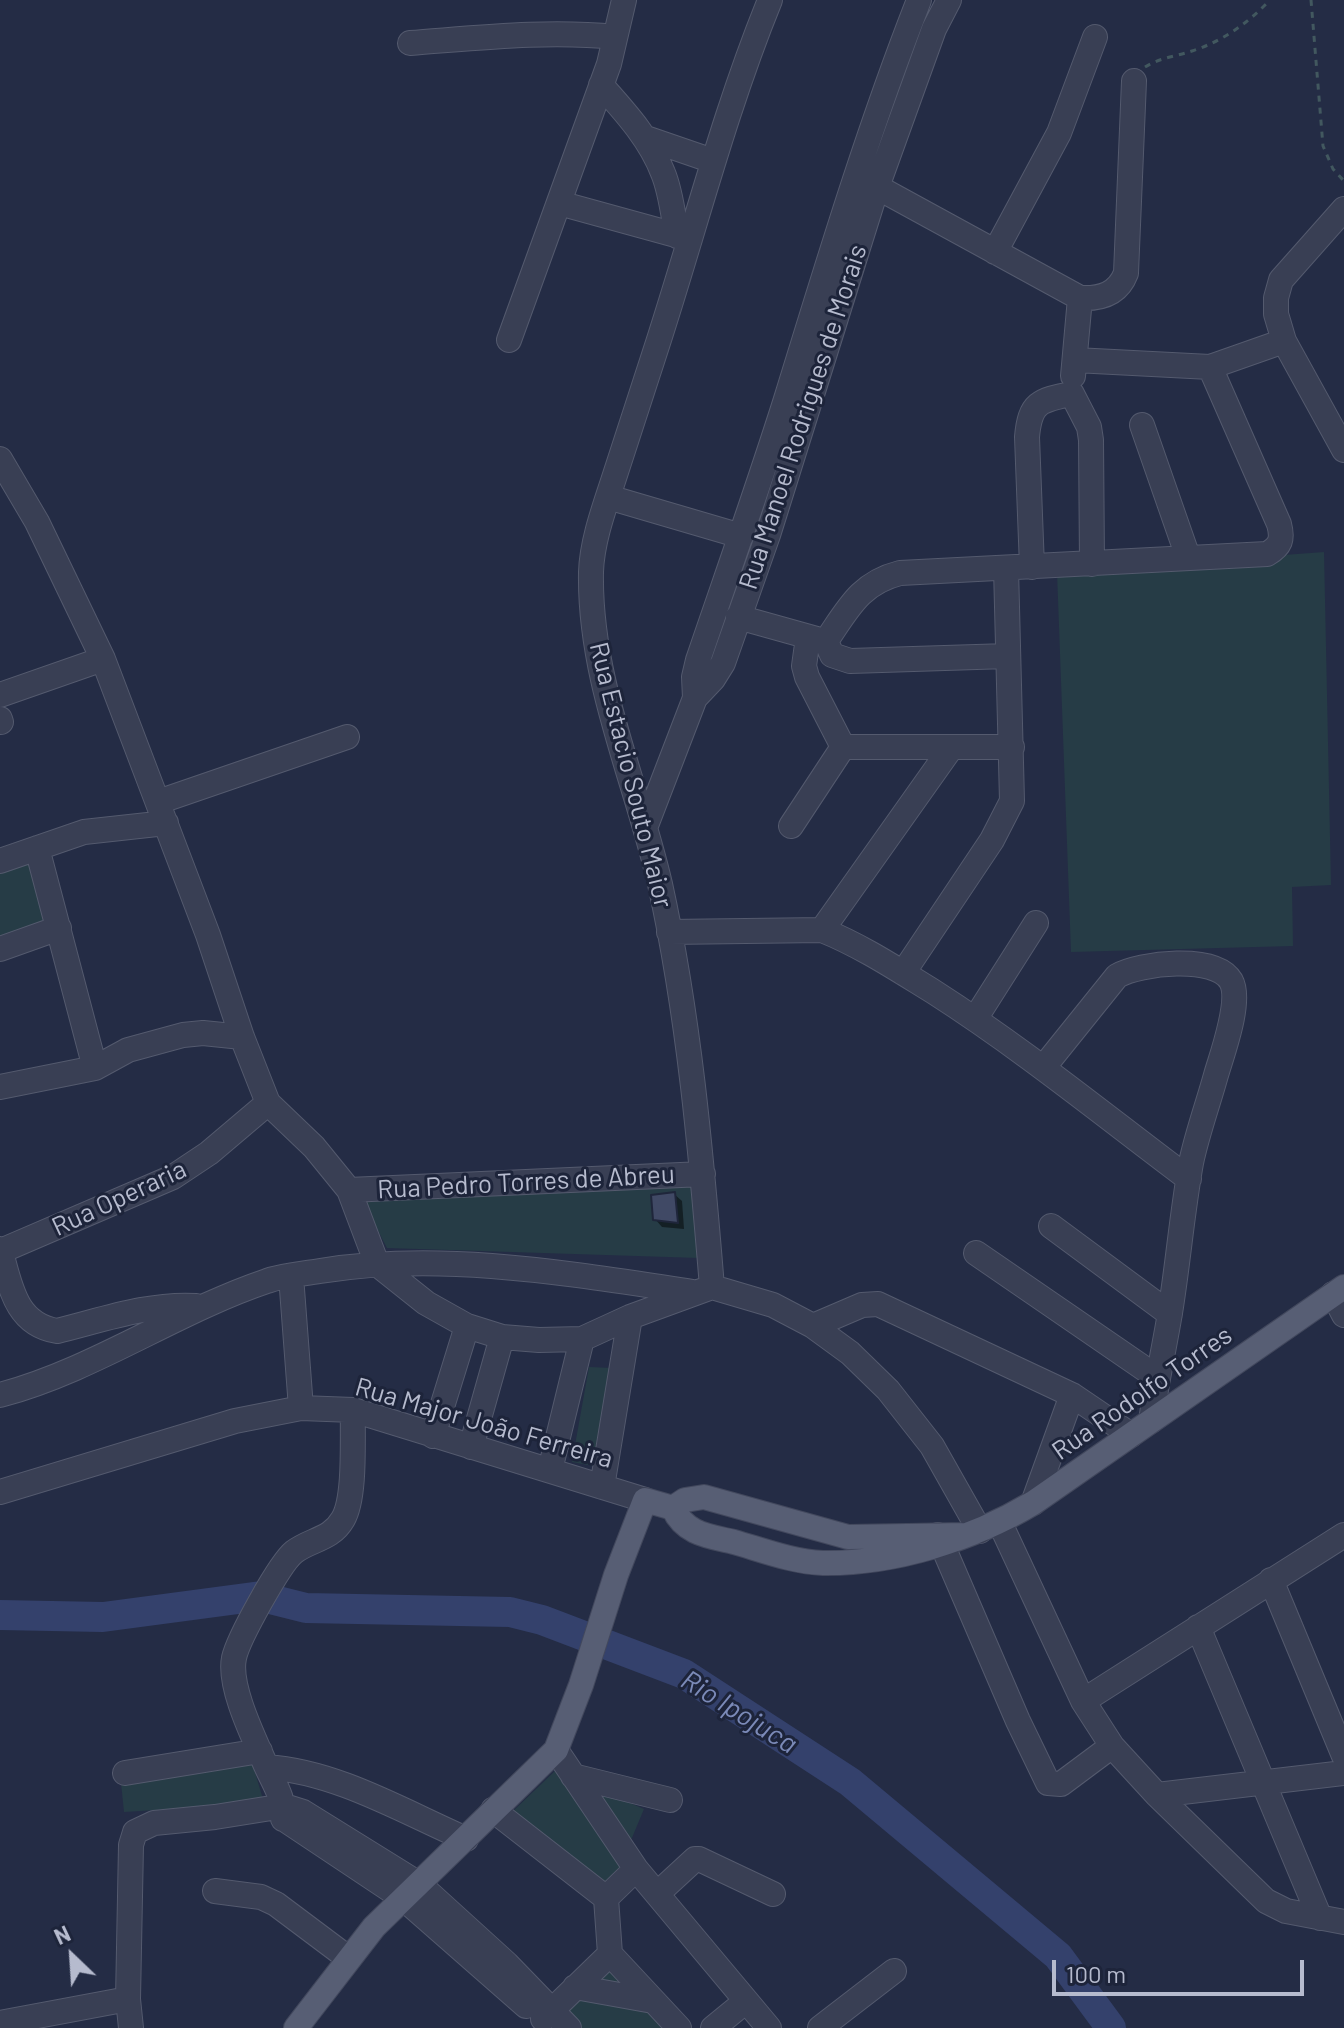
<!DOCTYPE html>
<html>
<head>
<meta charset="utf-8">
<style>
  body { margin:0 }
  #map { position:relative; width:1344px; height:2028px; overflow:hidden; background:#242c45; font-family:Barlow,sans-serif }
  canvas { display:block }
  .north { position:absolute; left:32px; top:1916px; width:80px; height:80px; -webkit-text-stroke:6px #1d243a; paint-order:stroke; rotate:335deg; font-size:22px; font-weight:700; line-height:32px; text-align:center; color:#b6bbce }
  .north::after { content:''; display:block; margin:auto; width:28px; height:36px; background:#b6bbce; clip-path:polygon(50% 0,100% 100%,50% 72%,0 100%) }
  .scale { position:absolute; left:1052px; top:1960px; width:252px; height:36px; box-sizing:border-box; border:4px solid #b6bbce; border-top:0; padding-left:10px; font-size:24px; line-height:28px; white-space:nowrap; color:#b6bbce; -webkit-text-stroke:6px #1d243a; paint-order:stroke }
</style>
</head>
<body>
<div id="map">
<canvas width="1344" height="2028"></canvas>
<div class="north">N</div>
<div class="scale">100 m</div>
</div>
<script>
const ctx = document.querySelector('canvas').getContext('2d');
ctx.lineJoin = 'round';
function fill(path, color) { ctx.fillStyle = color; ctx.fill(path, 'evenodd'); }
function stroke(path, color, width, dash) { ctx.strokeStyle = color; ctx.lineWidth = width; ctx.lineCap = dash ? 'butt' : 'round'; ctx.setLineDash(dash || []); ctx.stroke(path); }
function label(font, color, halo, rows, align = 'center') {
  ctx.font = font + ' Barlow,sans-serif'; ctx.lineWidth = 6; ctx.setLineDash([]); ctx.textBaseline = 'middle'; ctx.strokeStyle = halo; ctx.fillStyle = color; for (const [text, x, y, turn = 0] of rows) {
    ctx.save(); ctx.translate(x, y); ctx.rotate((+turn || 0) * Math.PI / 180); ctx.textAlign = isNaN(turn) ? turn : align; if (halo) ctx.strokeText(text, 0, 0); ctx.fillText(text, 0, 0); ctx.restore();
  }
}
const green = new Path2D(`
  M1324,552L1331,885L1292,887L1293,946L1071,952L1057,572Z
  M29,863L46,923L0,940V873Z
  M696,1181L699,1258L387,1248L362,1200Z
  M589,1367L611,1368L598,1467L572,1462Z
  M250,1756L263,1799L206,1807L124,1812L121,1783Z
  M558,1768L626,1866L601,1888L510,1814Z
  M583,1783L644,1809L629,1845Z
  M610,1964L671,2028H573L558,2013Z`);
const shadow = new Path2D(`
  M674,1194L682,1201L684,1229L662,1227L655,1219Z`);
const river = new Path2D(`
  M270,1599L306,1608L510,1612L542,1620L684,1674L850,1782L1058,1956L1111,2028
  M0,1615L103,1617L261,1596`);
const building = new Path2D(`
  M675,1192L678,1223L653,1220L651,1195Z`);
const path = new Path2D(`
  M1311,0L1323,146L1333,169L1344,181
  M1145,67C1159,58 1177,56 1192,51C1223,41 1248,23 1270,0`);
const minor = new Path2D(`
  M410,43C478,38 547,30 615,37
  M601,85C625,112 650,139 663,173C671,192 673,215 677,236
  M646,138L713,161
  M877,187L1080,298C1101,299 1118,294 1126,273L1134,81
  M559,203L690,239
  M1344,209L1281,280L1276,298V314L1284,341L1344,450
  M995,252L1059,133L1095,37
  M509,340L609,64L624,0
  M1075,360L1210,367L1284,341
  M1073,376L1080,298
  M1072,394L1089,427L1091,440L1092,564
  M1142,425L1188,557
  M0,459L37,522L103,659L208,935L242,1037L268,1103L314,1147L349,1190L377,1264
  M608,497L741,536
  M1032,567L1027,437C1030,403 1039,400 1072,394
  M738,617L824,641
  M808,637L804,666L807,677L843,747H1012
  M826,641C848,609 860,583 900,573L1267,554C1281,546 1283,539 1279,524L1210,367
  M826,641L832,655L850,661L1008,656
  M0,695L103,659
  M695,698L694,677L698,660C728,572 759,485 787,396C828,263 868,130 919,0
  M0,719L1,722
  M158,802L347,737
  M791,826L843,747
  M645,828L695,698L713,679L723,663L768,535L877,187L934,29L949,0
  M37,848L95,1068
  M0,861L84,832L166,823
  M822,930L951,748
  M669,932L822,930C862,946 898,970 934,992C1023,1049 1105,1116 1189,1179
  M0,949L59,928
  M903,973L992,840L1012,801L1006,568
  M975,1019L1036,923
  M1043,1068L1117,976C1140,963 1215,954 1231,981C1242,1001 1222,1054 1216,1075C1208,1104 1197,1134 1191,1163C1182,1213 1178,1264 1170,1313C1164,1349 1156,1385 1151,1421
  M0,1087L95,1068L128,1050L183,1035L203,1033L242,1037
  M349,1190L703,1174
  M1051,1226L1170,1314
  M0,1249C10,1283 14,1324 57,1331C102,1320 149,1303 196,1306
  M1,1251L173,1177L209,1153L268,1103
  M976,1253L1158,1378
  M377,1264L426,1303L467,1326L502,1337L539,1340L582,1339L630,1317L712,1287L773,1305L813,1326L850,1353L888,1390L932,1446L980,1531
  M291,1276L301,1408
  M712,1287C701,1152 689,1016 660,884C636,780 589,680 591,572C592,540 605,506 615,475C628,435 641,395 654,355C693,236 723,115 770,0
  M1333,1294L1344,1315
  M813,1326L862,1305L878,1304L1072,1395L1131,1435
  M0,1395C94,1370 175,1312 267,1281C283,1275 303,1274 320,1271C443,1251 572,1274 693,1292
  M433,1436L467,1326
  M471,1447L502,1337
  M550,1470L582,1339
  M602,1487L630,1317
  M0,1492L235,1421L301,1408L353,1410L645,1500
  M1033,1503L1072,1395
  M1000,1523L1083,1701L1112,1746L1157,1795L1266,1901L1286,1911L1344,1922
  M938,1535L1018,1721L1048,1783L1061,1784L1112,1746
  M1271,1580L1344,1756
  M1198,1627L1320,1918
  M1083,1701L1344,1535
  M556,1750L636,1869L769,2028
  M267,1767C337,1772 402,1811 466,1839
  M125,1773L260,1751
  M573,1776L670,1800
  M1157,1795L1344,1773
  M493,1810L606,1898
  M283,1819C285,1800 275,1785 267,1768C255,1740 228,1687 234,1658C238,1639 280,1563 294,1552C311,1539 331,1540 343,1519C356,1497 352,1436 353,1410
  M287,1821L404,1899L526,2006
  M215,1891L261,1897L276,1904L348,1958
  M657,1894L695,1859H699L773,1894
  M610,1954L679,2028
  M610,1954L606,1898L636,1869
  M575,1987L653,2001
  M543,2019L610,1954
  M0,2023L128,1999
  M131,2028L128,1999L131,1845L135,1832L154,1823L215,1817L284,1806L303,1812L419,1884L507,1964L569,2028
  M713,2028L746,2001
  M820,2028L894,1971`);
const major = new Path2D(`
  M673,1508C685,1534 708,1536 734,1542C762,1550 793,1562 823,1563C894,1564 973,1539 1033,1503L1344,1287
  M296,2028L374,1927L556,1750L581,1685L616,1575L645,1500L673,1508L685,1500L704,1497L848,1537L966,1535`);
const streetNames = [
  ["Rua Manoel Rodrigues de Morais",803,417,-72],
  ["Rua Estacio Souto Maior",631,775,76],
  ["Rua Pedro Torres de Abreu",526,1182,-3],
  ["Rua Operaria",119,1198,-25],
  ["Rua Rodolfo Torres",1142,1393,-35],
  ["Rua Major João Ferreira",484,1423,16]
];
const waterNames = [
  ["Rio Ipojuca",739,1712,32]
];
fill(green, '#263c46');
fill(shadow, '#0007');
stroke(river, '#34416c', 30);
fill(building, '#404965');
stroke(building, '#1f263b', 2);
stroke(minor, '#545a6e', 26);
stroke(major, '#42485d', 26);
stroke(path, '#42585f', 3, [6, 6]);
stroke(minor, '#393f54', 24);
stroke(major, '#575e74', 24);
label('26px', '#b6bbce', '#1d243a', streetNames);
label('italic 28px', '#7b8ab8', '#1d243a', waterNames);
</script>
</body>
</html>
